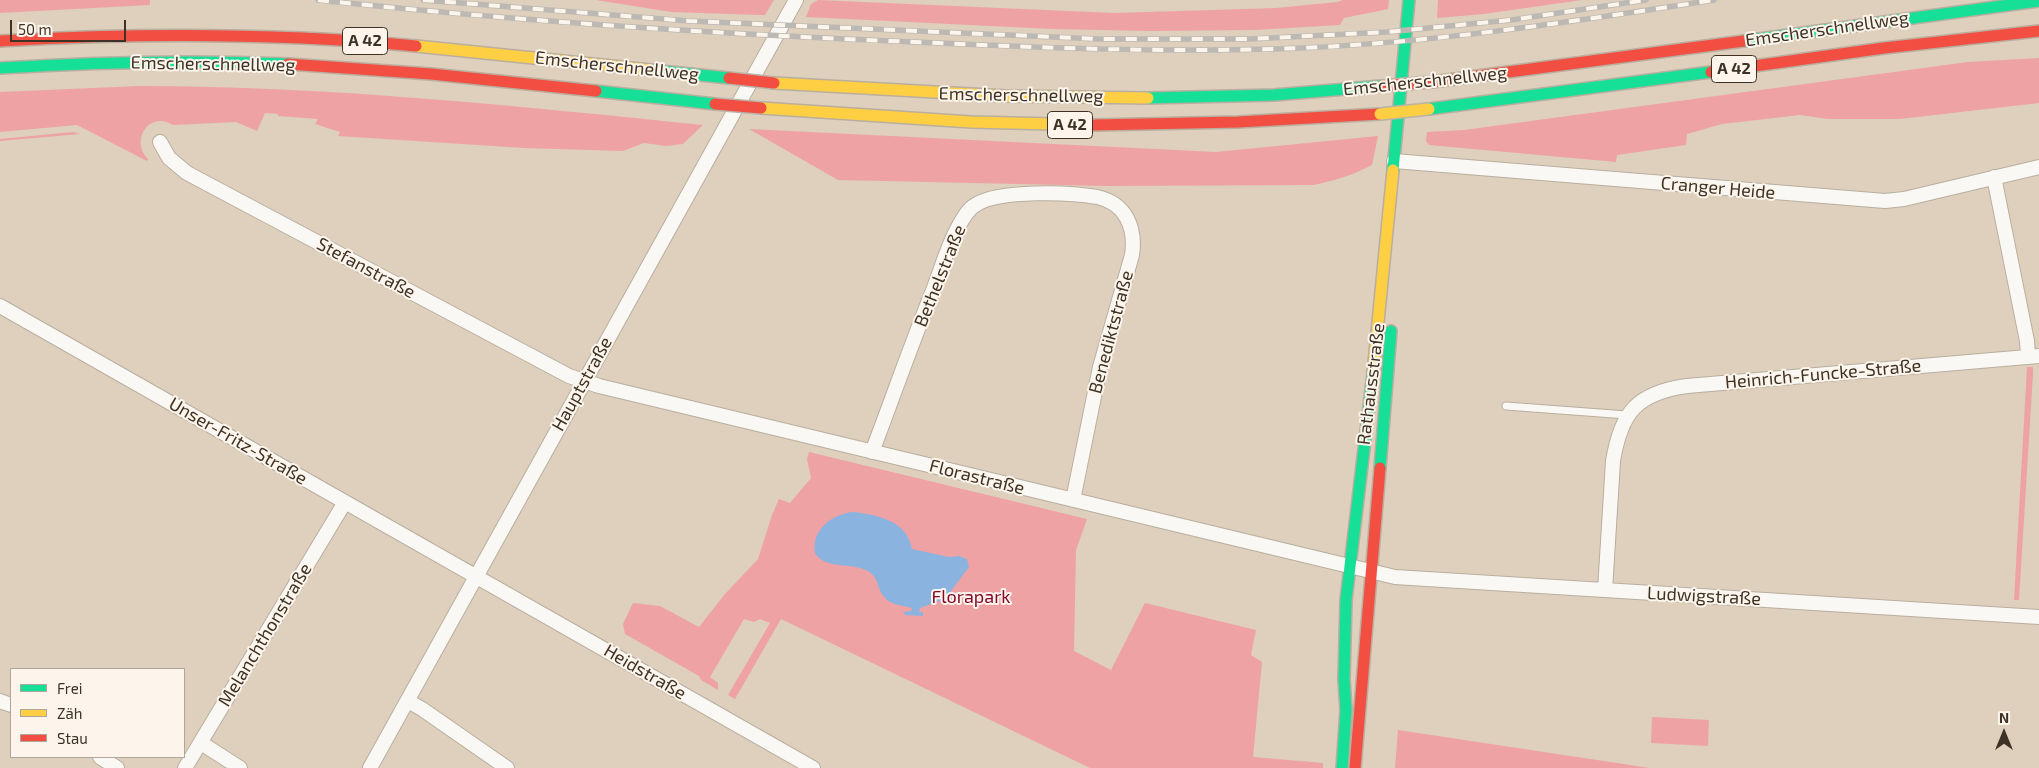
<!DOCTYPE html>
<html>
<head>
<meta charset="utf-8">
<style>
  body { margin:0 }
  #map { position:relative; width:2039px; height:768px; overflow:hidden; background:#ded0bd; font-family:"Exo 2",sans-serif }
  canvas { display:block }
  .legend { position:absolute; left:10px; top:668px; width:175px; height:90px; box-sizing:border-box; background:#fdf5eb; border:1px solid #b0a79c; margin:0; padding:6px 9px; list-style:none; font-size:15px; color:#3d3225 }
  .legend li { display:flex; align-items:center; gap:10px; height:25px }
  .legend b { width:25px; border:1px solid #b0a79c }
  .north { position:absolute; left:1979px; top:708px; width:50px; height:50px; -webkit-text-stroke:4px #fdf5eb; paint-order:stroke; rotate:0deg; font-size:14px; font-weight:700; line-height:20px; text-align:center; color:#3d3225 }
  .north::after { content:''; display:block; margin:auto; width:18px; height:22px; background:#3d3225; clip-path:polygon(50% 0,100% 100%,50% 72%,0 100%) }
  .scale { position:absolute; left:10px; top:20px; width:116px; height:22px; box-sizing:border-box; border:2px solid #3d3225; border-top:0; padding-left:6px; font-size:15px; line-height:18px; white-space:nowrap; color:#3d3225; -webkit-text-stroke:4px #fdf5eb; paint-order:stroke }
</style>
</head>
<body>
<div id="map">
<canvas width="2039" height="768"></canvas>
<ul class="legend">
<li><b style="height:6px;background:#16e098"></b>Frei</li>
<li><b style="height:6px;background:#ffcf43"></b>Zäh</li>
<li><b style="height:6px;background:#f24e42"></b>Stau</li>
</ul>
<div class="north">N</div>
<div class="scale">50 m</div>
</div>
<script>
const ctx = document.querySelector('canvas').getContext('2d');
ctx.lineJoin = 'round';
function fill(path, color) { ctx.fillStyle = color; ctx.fill(path, 'evenodd'); }
function stroke(path, color, width, dash) { ctx.strokeStyle = color; ctx.lineWidth = width; ctx.lineCap = dash ? 'butt' : 'round'; ctx.setLineDash(dash || []); ctx.stroke(path); }
function label(font, color, halo, rows, align = 'center') {
  ctx.font = font + ' "Exo 2",sans-serif'; ctx.lineWidth = 4; ctx.setLineDash([]); ctx.textBaseline = 'middle'; ctx.strokeStyle = halo; ctx.fillStyle = color; for (const [text, x, y, turn = 0] of rows) {
    ctx.save(); ctx.translate(x, y); ctx.rotate((+turn || 0) * Math.PI / 180); ctx.textAlign = isNaN(turn) ? turn : align; if (halo) ctx.strokeText(text, 0, 0); ctx.fillText(text, 0, 0); ctx.restore();
  }
}
const green = new Path2D(`
  M0,0H150V5L0,13Z
  M596,0H774L765,15H759L671,12Z
  M818,0L1114,13L1276,8L1337,2L1343,0H1389L1388,9L1344,18L1340,25L1255,30L1150,31L1052,29L806,17L811,4Z
  M1438,0H1582L1484,14L1437,18Z
  M2039,58V103L1900,119H1828L1800,115L1722,124L1687,134L1686,145L1617,155L1616,162L1429,145L1426,141L1427,132L1464,130L1968,62Z
  M139,86C328,86 516,106 703,125L683,144L666,146L644,143L623,151L524,148L338,136L340,132L315,124L318,119L278,116V114L265,113L257,131L236,122L173,125C150,110 129,140 148,159L147,161L77,125L0,132V92Z
  M749,129L1216,152L1378,136L1372,165C1353,175 1334,181 1313,185L1107,186L838,180Z
  M73,132L80,134L0,141V139Z
  M2027,367H2033V374L2019,600H2014Z
  M809,452L1087,519L1076,550L1074,651L1111,670L1145,603L1256,630L1251,655L1262,662L1253,757L1323,763V768H1090L781,619L735,699L728,695L770,623L760,619L754,622L744,619L710,677L718,683V690L701,680L699,676L625,634L623,624L633,603L660,606L699,627L725,594L758,559L772,515L779,499L790,503L811,478L807,459Z
  M1652,717L1709,720L1708,746L1651,743Z
  M1398,730L1650,768H1395Z`);
const water = new Path2D(`
  M853,512C879,515 907,521 912,549L949,557L959,556L967,559L969,567L945,599L920,608L919,612H923V616L905,615L903,612L911,611L912,608C904,606 892,605 886,599C875,589 881,575 863,569C848,563 825,569 815,553C811,530 832,514 853,512Z`);
const lane = new Path2D(`
  M1506,406L1627,415`);
const street = new Path2D(`
  M160,142L169,158L187,173L569,376L599,386L1395,577L2039,617
  M1394,161L1885,201L1904,199L2039,167
  M1994,177L2027,341L2028,356
  M0,306L813,768
  M872,452C893,397 912,342 934,288C943,263 951,236 966,214C968,211 973,206 977,204C1000,190 1069,192 1097,197C1126,203 1136,228 1132,255L1100,367L1073,500
  M1605,590L1613,461C1621,413 1636,393 1687,386L2039,356
  M0,701L11,705
  M408,701L422,709L507,768
  M201,743L240,768
  M100,757L117,768
  M185,768L345,502
  M370,768L796,0`);
const fast = new Path2D(`
  M1744,41L2039,1
  M0,68C96,62 192,60 288,64
  M651,70L729,78
  M596,91L715,104
  M1148,98L1274,95L1382,86
  M1429,109L1711,72
  M1393,170L1409,0
  M1380,468L1391,331
  M1342,768L1346,710L1344,679L1346,600L1373,373`);
const slow = new Path2D(`
  M416,46L651,70
  M774,83L1006,96L1148,98
  M761,108L971,122L1094,125
  M1373,373L1393,170`);
const jam = new Path2D(`
  M0,41C139,33 277,33 416,46
  M288,64L431,74L596,91
  M1711,72L1884,48L2039,31
  M1432,82L1744,41
  M1094,125L1238,122L1380,114
  M1355,768L1380,468`);
const rail = new Path2D(`
  M318,0C516,21 716,34 915,42C1044,48 1172,53 1301,48C1440,42 1577,21 1714,0
  M423,0L689,21L1099,39H1250L1387,32L1511,20L1646,0`);
const slowBridge = new Path2D(`
  M1380,114L1429,109`);
const jamBridge = new Path2D(`
  M729,78L774,83
  M1382,86L1432,82
  M715,104L761,108`);
const shields = [
  [365,41,45],
  [1734,69,45],
  [1070,125,45]
];
const shieldNames = [
  ["A 42",365,41],
  ["A 42",1734,69],
  ["A 42",1070,125]
];
const streetNames = [
  ["Emscherschnellweg",1827,29,-8],
  ["Emscherschnellweg",213,64,1],
  ["Emscherschnellweg",617,66,6],
  ["Emscherschnellweg",1425,81,-6],
  ["Emscherschnellweg",1021,95,1],
  ["Cranger Heide",1718,188,5],
  ["Stefanstraße",366,268,28],
  ["Bethelstraße",940,276,-68],
  ["Benediktstraße",1111,332,-75],
  ["Heinrich-Funcke-Straße",1823,374,-5],
  ["Hauptstraße",582,384,-61],
  ["Rathausstraße",1371,384,-83],
  ["Unser-Fritz-Straße",238,441,30],
  ["Florastraße",977,477,14],
  ["Ludwigstraße",1704,596,3],
  ["Melanchthonstraße",265,635,-59],
  ["Heidstraße",645,672,30]
];
const parkNames = [
  ["Florapark",971,597]
];
fill(green, '#eea2a3');
fill(water, '#8bb3e0');
stroke(lane, '#b9ae9f', 9);
stroke(street, '#b9ae9f', 16);
stroke(fast, '#b9ae9f', 14);
stroke(slow, '#b9ae9f', 14);
stroke(jam, '#b9ae9f', 14);
stroke(lane, '#faf8f5', 7);
stroke(street, '#faf8f5', 14);
stroke(fast, '#16e098', 11);
stroke(slow, '#ffcf43', 11);
stroke(jam, '#f24e42', 11);
stroke(rail, '#bcb9b4', 5.5);
stroke(rail, '#fdf5eb', 4, [11]);
stroke(slowBridge, '#bab3a9', 14, []);
stroke(jamBridge, '#bab3a9', 14, []);
stroke(slowBridge, '#ffcf43', 11);
stroke(jamBridge, '#f24e42', 11);
for (const [x, y, w] of shields) { const box = new Path2D(); box.roundRect(x - w / 2, y - 13.5, w, 27, 4); ctx.fillStyle = '#fdf5eb'; ctx.fill(box); stroke(box, '#3d3225', 1); }
label('bold 16px', '#3d3225', null, shieldNames);
label('18px', '#3d3225', '#fdf5eb', streetNames);
label('18px', '#830a2d', '#fdf5eb', parkNames);
</script>
</body>
</html>
